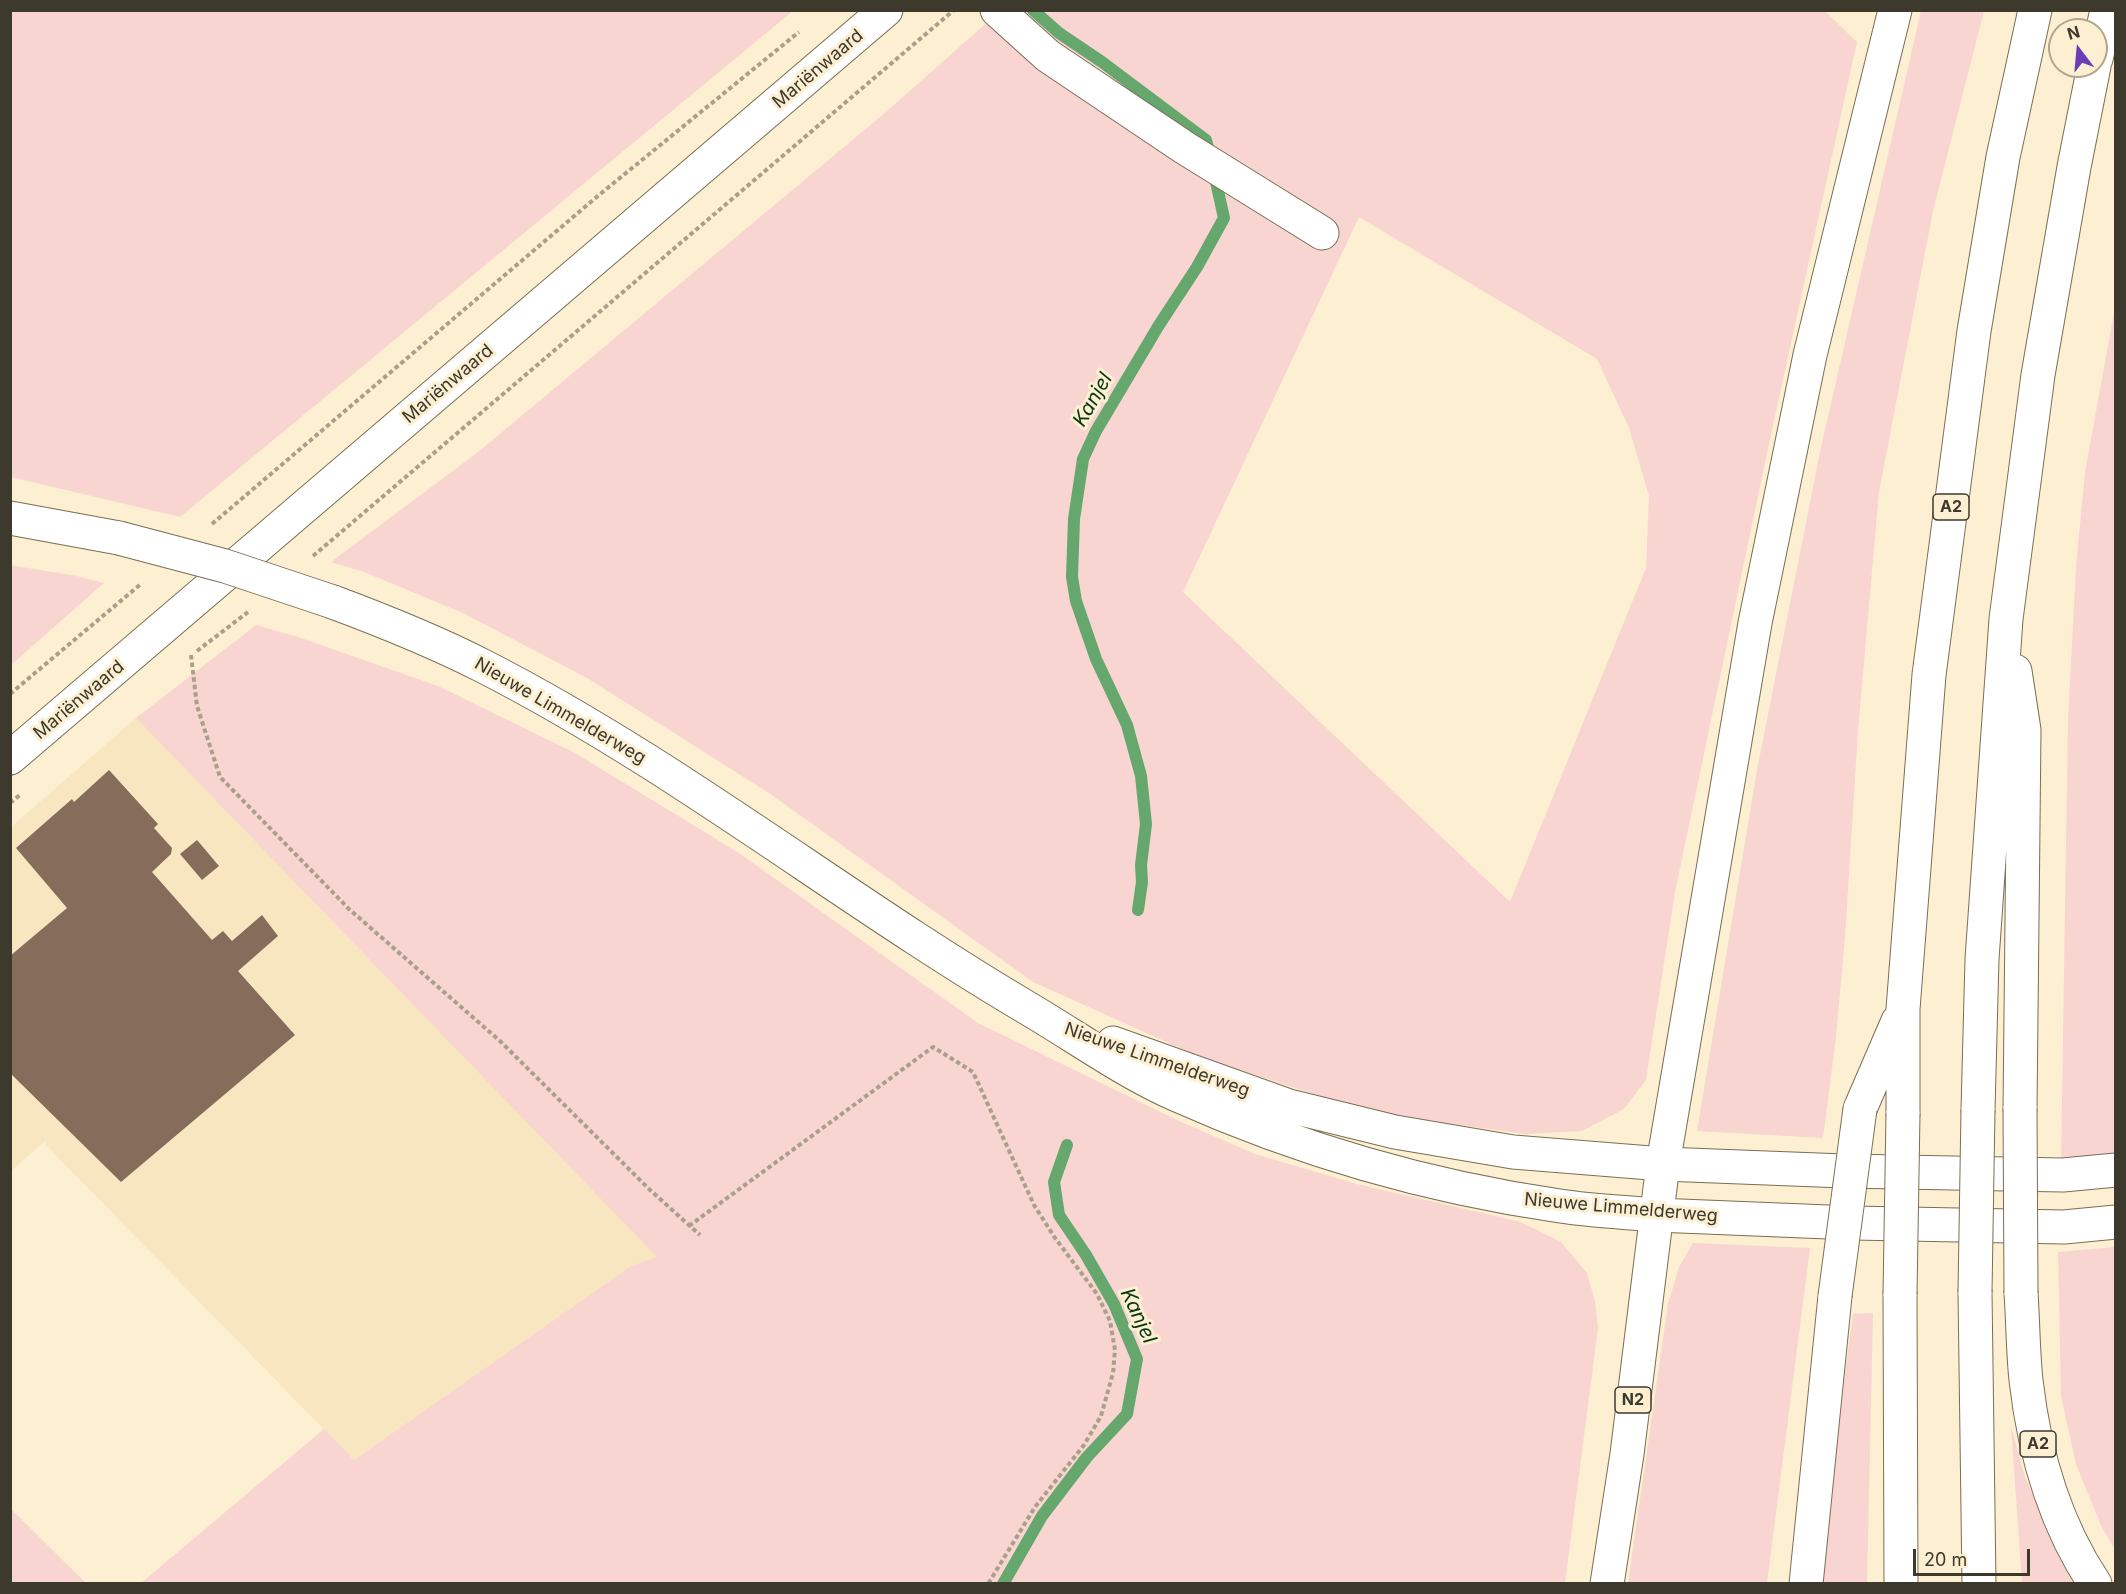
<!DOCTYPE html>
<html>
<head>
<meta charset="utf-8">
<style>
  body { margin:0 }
  #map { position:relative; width:2126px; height:1594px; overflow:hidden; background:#fdefd1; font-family:Inter,sans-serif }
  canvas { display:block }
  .frame { position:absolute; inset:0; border:12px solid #3e392d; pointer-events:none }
  .north { position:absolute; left:2048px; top:18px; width:60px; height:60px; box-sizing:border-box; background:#fdefd1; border:2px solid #b1a68f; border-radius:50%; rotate:344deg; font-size:16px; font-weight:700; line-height:24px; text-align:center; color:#3e392d }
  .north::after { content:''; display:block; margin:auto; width:21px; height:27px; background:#6b3eb6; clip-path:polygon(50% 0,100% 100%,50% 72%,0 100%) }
  .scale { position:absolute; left:1913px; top:1549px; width:117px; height:27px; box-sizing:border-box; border:3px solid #3e392d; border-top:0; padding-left:8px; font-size:18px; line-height:21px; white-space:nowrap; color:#3e392d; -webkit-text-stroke:4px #fdefd1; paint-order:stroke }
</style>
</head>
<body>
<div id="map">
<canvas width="2126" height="1594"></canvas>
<div class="frame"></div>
<div class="north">N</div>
<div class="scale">20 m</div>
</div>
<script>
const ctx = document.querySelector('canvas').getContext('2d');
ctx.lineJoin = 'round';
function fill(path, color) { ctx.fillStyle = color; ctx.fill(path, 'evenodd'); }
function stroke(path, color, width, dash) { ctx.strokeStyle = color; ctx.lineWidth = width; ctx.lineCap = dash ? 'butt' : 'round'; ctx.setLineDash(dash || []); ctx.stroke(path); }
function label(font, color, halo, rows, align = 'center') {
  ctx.font = font + ' Inter,sans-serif'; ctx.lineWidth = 6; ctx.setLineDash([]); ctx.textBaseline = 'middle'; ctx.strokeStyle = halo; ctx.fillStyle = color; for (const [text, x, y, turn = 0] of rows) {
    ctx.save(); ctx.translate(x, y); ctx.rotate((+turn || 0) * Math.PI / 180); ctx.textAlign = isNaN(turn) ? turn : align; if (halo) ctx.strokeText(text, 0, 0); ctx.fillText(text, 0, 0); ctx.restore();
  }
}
const built = new Path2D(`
  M136,718L658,1257L631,1266L354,1460L46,1145V1140L11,1171L10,828Z`);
const green = new Path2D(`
  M11,10H793V11L180,517L11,477Z
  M1824,10L1857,42L1770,439L1675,892L1646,1080L1624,1109L1582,1131L1525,1134L1372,1113L1200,1057L1033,982L769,793L587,678L463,613L364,572L331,562L477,453L886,112L1000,11ZM1359,217L1597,359L1629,428L1649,496L1646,568L1510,902L1183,592Z
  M1921,11H1984L1933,211L1879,492L1858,730L1845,937L1836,1037L1823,1138L1697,1131L1757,770L1821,447Z
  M2115,307V1155L2061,1164L2068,720L2076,567L2085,472Z
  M10,565L77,576L104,583L11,665Z
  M256,625L298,637L438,686L575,753L739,853L978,1023L1179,1121L1255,1154L1357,1184L1521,1222L1561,1242L1587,1273L1595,1301L1598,1328L1565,1583H141L324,1429L354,1460L631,1266L657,1257L136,718Z
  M1693,1243L1810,1248L1767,1583H1628L1668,1304L1679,1267Z
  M2115,1247H2116L2115,1549L2102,1528L2076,1464L2061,1396L2058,1252Z
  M1873,1313L1867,1583L1816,1584L1853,1314Z
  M2011,1426L2025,1477L2045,1522L2078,1583H2022Z
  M11,1509L86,1583H11Z`);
const stream = new Path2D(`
  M1033,10L1059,33L1102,62L1206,140L1210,156
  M1138,910L1142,882L1141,865L1146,824L1141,776L1127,725L1096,659L1076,601L1072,577L1074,519L1083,459L1096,431L1159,325L1197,267L1224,218L1214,173
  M1003,1584L1042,1516L1087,1457L1127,1414L1137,1359L1114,1304L1086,1255L1059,1215L1054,1182L1067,1145`);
const building = new Path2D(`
  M109,770L158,824L154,828L172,848L171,854L152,872L212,940L223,931L232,941L262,915L278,936L238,971L295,1035L121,1182L10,1073V956L67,908L16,848L72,799L74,802Z
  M197,840L219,866L202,880L180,854Z`);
const path = new Path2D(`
  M212,524L599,195L799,32
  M313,556L954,10
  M197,651L248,612
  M191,655L197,706L220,777L349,909L500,1041L650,1190L700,1235
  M10,694L142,583
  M10,803L21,794
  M689,1226L933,1047L973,1072L1034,1205L1055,1238L1097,1294L1110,1321L1115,1350L1113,1373L1101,1416L1084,1445L1035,1507L988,1584`);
const minor = new Path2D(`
  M997,10L1048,56L1185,148L1322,233
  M10,518L119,538
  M333,602C384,621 434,641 483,666C675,764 844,900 1029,1009C1078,1038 1125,1072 1177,1095C1298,1149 1428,1187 1560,1206C1592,1211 1624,1212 1656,1215
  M10,758L886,10
  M1113,1043L1289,1106L1395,1132L1513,1152L1663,1164`);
const major = new Path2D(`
  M1663,1164L1844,1171L2063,1175L2116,1170
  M1656,1215L1853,1223L2064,1227L2116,1222`);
const highway = new Path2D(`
  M2096,59L2107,10
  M2015,671L2024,730L2020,1109
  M1860,1109L1898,1021
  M1978,1110L1982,959L2006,619L2038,375L2074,167L2094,66
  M1903,1114V1009L1929,675L1974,331L2003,157L2035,10
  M1975,1292L1979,1584
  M2021,1293C2023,1322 2023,1352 2026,1380C2034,1451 2055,1524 2095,1584
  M1900,1294L1901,1584
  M1607,1584L1627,1454L1663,1164L1755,623L1810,355L1895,10
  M1806,1584L1835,1296`);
const minorBridge = new Path2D(`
  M119,538L225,566L333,602`);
const highwayBridge = new Path2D(`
  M2020,1109L2021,1293
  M1975,1292L1978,1110
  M1900,1294L1903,1114
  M1835,1296L1860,1109`);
const shields = [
  [1951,507,36],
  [1633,1400,36],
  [2038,1444,36]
];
const shieldNames = [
  ["A2",1951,507],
  ["N2",1633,1400],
  ["A2",2038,1444]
];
const streetNames = [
  ["Mariënwaard",818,69,-40],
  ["Mariënwaard",448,384,-40],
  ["Mariënwaard",79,700,-40],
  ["Nieuwe Limmelderweg",560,711,30],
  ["Nieuwe Limmelderweg",1157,1060,19],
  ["Nieuwe Limmelderweg",1621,1208,5]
];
const waterNames = [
  ["Kanjel",1093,400,-60],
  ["Kanjel",1138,1316,65]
];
fill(built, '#f7e6c0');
fill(green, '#f8d5d1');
stroke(stream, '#65a76d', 12);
fill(building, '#866d5b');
stroke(minor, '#7a6e53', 35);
stroke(major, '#7a6e53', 35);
stroke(highway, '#7a6e53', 35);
stroke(path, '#aaa08a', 4, [4.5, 3]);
stroke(minor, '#fff', 33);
stroke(major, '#fff', 33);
stroke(highway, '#fff', 33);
stroke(minorBridge, '#7a6e53', 35, []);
stroke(highwayBridge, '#7a6e53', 35, []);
stroke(minorBridge, '#fff', 33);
stroke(highwayBridge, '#fff', 33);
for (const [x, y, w] of shields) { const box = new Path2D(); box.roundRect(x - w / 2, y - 13, w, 26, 4.5); ctx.fillStyle = '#fdefd1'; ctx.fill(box); stroke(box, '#3e392d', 1.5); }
label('bold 16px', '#3e392d', null, shieldNames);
label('18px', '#3e392d', '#fdefd1', streetNames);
label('italic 20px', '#053812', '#fdefd1', waterNames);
</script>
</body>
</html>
